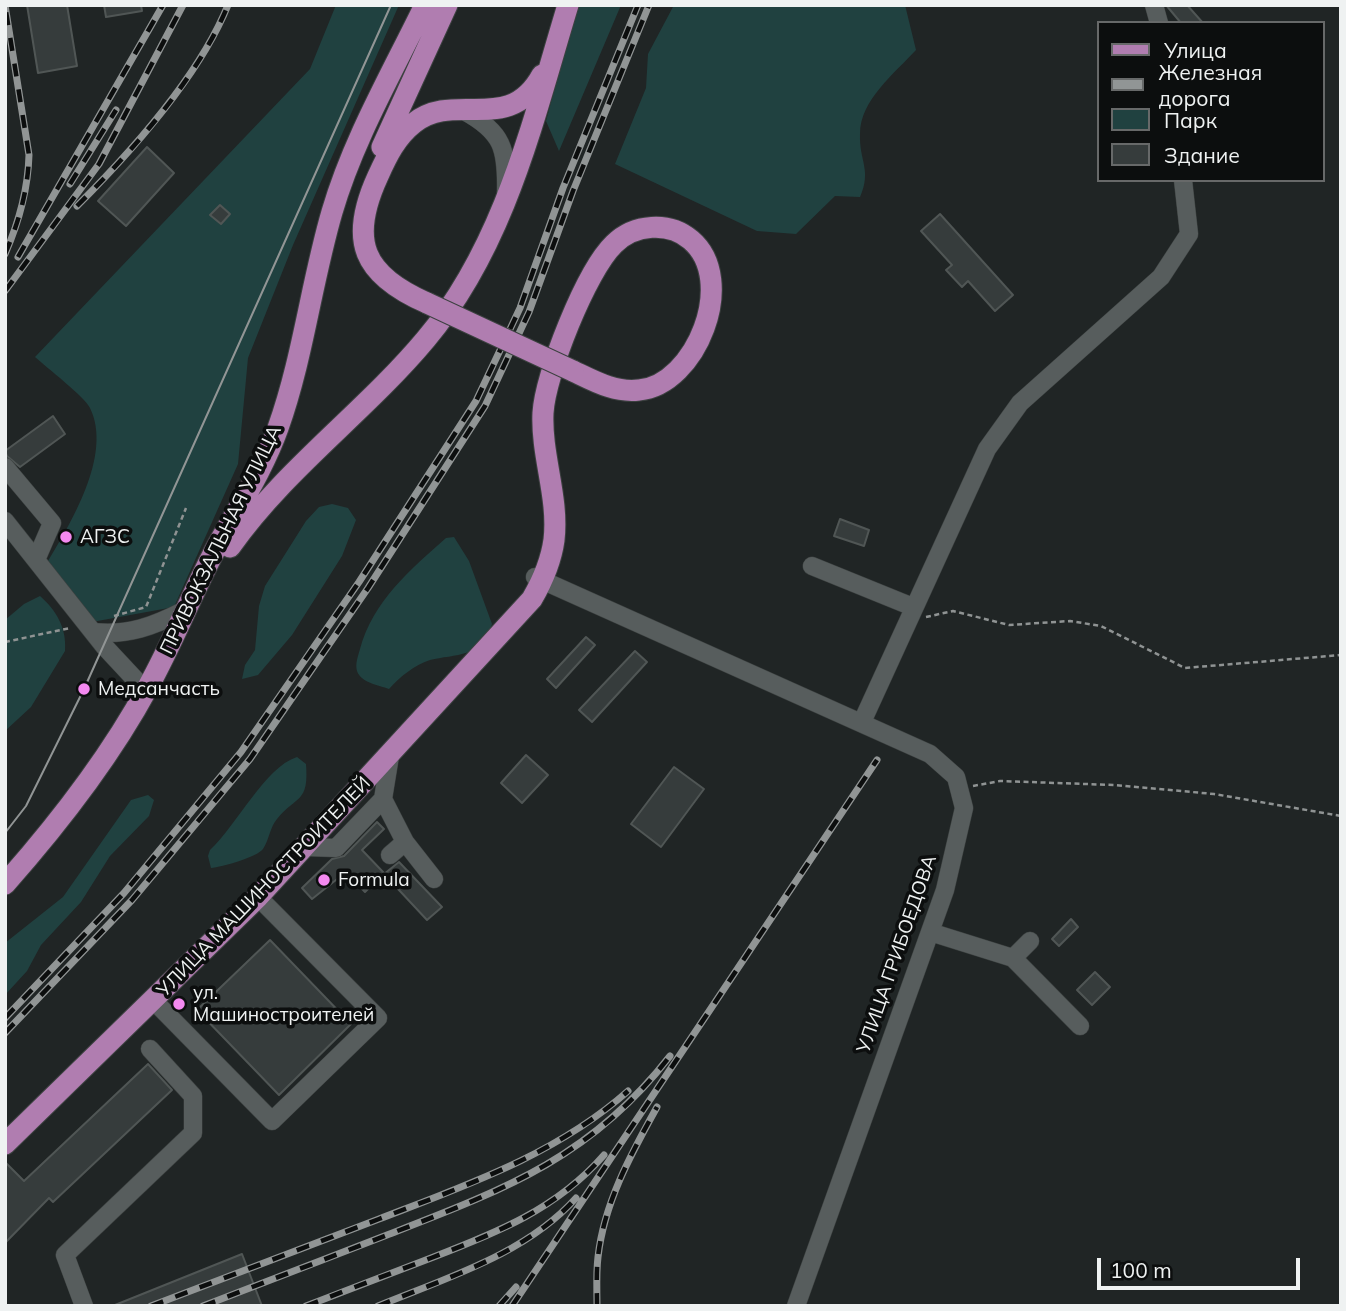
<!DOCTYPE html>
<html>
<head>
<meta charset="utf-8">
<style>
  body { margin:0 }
  #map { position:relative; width:1346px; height:1311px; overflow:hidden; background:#202525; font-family:Mulish,sans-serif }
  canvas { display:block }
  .frame { position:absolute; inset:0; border:7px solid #eff2f2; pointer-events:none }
  .legend { position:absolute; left:1097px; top:21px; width:228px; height:161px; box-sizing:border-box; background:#0c0e0e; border:2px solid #676969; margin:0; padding:9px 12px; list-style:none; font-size:21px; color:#eff2f2 }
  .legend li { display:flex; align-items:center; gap:14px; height:35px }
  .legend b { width:35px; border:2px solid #676969 }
  .scale { position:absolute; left:1097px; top:1258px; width:203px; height:32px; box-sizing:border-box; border:4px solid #eff2f2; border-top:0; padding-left:9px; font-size:21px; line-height:24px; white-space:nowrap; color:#eff2f2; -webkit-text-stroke:5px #0c0e0e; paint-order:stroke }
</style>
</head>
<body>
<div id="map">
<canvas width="1346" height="1311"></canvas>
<div class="frame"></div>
<ul class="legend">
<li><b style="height:9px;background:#b07db0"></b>Улица</li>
<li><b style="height:9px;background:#919595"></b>Железная дорога</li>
<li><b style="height:19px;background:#204140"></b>Парк</li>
<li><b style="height:19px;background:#363c3c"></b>Здание</li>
</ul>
<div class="scale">100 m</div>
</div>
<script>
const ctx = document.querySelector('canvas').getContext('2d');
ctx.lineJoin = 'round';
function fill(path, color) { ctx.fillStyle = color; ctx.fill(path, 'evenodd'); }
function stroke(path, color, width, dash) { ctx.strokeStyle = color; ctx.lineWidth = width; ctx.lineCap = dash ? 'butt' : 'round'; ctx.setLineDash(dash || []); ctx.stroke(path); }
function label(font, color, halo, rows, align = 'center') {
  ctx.font = font + ' Mulish,sans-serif'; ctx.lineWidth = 7; ctx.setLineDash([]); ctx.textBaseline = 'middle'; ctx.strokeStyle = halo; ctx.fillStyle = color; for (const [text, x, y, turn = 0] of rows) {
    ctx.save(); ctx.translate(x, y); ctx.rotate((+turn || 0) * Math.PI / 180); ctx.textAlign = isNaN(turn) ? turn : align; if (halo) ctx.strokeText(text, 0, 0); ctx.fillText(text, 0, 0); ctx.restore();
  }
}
const green = new Path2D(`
  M336,5H399L293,245L248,358L238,464L174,607L92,622L47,563C70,524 113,455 90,408C85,397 46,367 35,357L310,69Z
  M577,5H621L559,151L546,121Z
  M674,5H905L916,50C895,73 860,100 860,134C859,161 872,170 860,197L835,196L796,234L757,231L615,164L646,88L648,54Z
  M332,504L348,508L356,520L342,556L292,635L258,675L242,679L245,665L255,650L259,606L265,586L306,521L319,507Z
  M454,537L469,561L492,624C485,658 454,654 430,660C414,665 400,677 389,689C379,685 361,683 357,671C355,664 358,656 360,649C373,601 410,570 446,538Z
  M40,596C56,610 67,628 65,651L31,707L5,731V620L24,604Z
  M297,757L306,764C309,803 297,795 277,819C270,827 269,840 263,849C257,857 222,867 211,868L208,856L210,850C237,825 265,767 297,757Z
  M148,795L154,800L149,816L110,856L81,902L41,945L27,971L5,995V943L63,897L131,800Z`);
const building = new Path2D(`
  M27,5H67L77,66L38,73Z
  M104,5H141L142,11L106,17Z
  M1166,5H1187L1203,23H1181Z
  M147,147L174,173L126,226L98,201Z
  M220,205L230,214L221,224L210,215Z
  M940,214L1013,295L995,311L968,281L962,287L946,270L952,265L921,231Z
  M53,416L65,434L20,467L7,456L5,451Z
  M840,519L869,530L864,546L834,536Z
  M586,637L595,645L556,688L547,679Z
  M635,651L647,662L592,722L579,710Z
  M526,755L548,775L522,803L501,783Z
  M674,767L704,789L661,847L631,824Z
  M377,822L384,829L362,850L384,873L365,892L346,872L312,899L302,888L332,859L344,856Z
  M399,862L442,907L427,920L384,874Z
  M1071,919L1078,927L1059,946L1052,939Z
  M270,940L351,1024L279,1095L197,1010Z
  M1095,972L1110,987L1092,1005L1077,990Z
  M148,1064L172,1090L53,1202L49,1198L5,1243V1162L24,1181Z
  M242,1254L262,1306H115V1305Z`);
const path = new Path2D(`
  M114,616L146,607L186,508
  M926,617L953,611L1009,625L1070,621L1101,626L1185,668L1341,655
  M5,642L70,628
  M973,786L1000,781L1114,785L1214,794L1341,816`);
const minor = new Path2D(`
  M1154,5L1159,23
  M464,111C503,132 507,149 506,192
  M5,467L52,523L36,560
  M5,521L104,646L146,691
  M812,566L913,607
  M535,577L930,754L956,777L964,808L945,890L796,1306
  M93,632C128,636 154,626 185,610
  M862,722L987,449L1020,403L1161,277L1189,234L1183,180
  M383,799L405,842L434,879
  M306,847L336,848L383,799L390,756
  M390,855L405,842
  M930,932L1013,958L1030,941
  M1013,958L1080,1026
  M153,1000L272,1121L378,1018L258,897
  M84,1306L65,1255L193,1133V1096L150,1049`);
const major = new Path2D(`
  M382,147L447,5
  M427,303C363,275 348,241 378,176C387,156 396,137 414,123C455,90 509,136 542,75
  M230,547C285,469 365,412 426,339C505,245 533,120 568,5
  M5,884C59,823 109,759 148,687C172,644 190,598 213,554C235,512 262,473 278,428C303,358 311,284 332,212C353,140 392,73 425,5
  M5,1144L258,897L532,599C543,580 551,562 554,540C559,497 541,456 543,413C545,375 586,271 614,244C634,224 669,221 691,240C738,280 696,385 639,390C615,393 594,381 573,371`);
const tram = new Path2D(`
  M5,833L26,806L84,689L391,5`);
const rail = new Path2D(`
  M70,184L116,110
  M77,206C132,151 199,77 228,5
  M5,254C19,222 28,190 29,155L5,5
  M18,257L163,5
  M5,291L99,164L183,5
  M5,1018L124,893L241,752L359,582L476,401L520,308L563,188L638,5
  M5,1033L132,900L250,759L368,588L485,406L529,312L573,191L649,5
  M151,1306C227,1277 303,1248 379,1219C467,1185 557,1154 628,1091
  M203,1306C265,1282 326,1259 387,1235C503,1190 591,1158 670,1056
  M306,1306C347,1290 389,1274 431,1258C496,1233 557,1209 604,1155
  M378,1306C446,1278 526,1254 576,1198
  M499,1306L516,1287
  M512,1306L877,760
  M597,1306C597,1290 596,1273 598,1257C604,1203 631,1154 657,1107`);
const majorBridge = new Path2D(`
  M427,303L573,371`);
const markers = [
  [66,537,7,"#f489f0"],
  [84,689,7,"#f489f0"],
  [324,880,7,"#f489f0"],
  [179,1004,7,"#f489f0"]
];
const poiNames = [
  ["АГЗС",80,537],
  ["Медсанчасть",98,689],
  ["Formula",338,880],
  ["ул.",193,993],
  ["Машиностроителей",193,1015]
];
const streetNames = [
  ["ПРИВОКЗАЛЬНАЯ УЛИЦА",221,540,-64],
  ["УЛИЦА МАШИНОСТРОИТЕЛЕЙ",264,887,-46],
  ["УЛИЦА ГРИБОЕДОВА",897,954,-71]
];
fill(green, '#204140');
fill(building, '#363c3c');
stroke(building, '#505655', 2);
stroke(minor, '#3c4140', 19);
stroke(major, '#3c4140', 23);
stroke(path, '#8f9393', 2.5, [5, 3.5]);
stroke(minor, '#575d5d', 18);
stroke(major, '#b07db0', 21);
stroke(tram, '#919595', 2);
stroke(rail, '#919595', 7);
stroke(rail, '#0c0e0e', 4.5, [13]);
stroke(majorBridge, '#3c4140', 23, []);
stroke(majorBridge, '#b07db0', 21);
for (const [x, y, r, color] of markers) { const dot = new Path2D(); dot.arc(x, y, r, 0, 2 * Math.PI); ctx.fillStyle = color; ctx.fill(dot); stroke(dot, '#0c0e0e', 2.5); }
label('19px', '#eff2f2', '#0c0e0e', poiNames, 'left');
label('19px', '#eff2f2', '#0c0e0e', streetNames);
</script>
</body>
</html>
